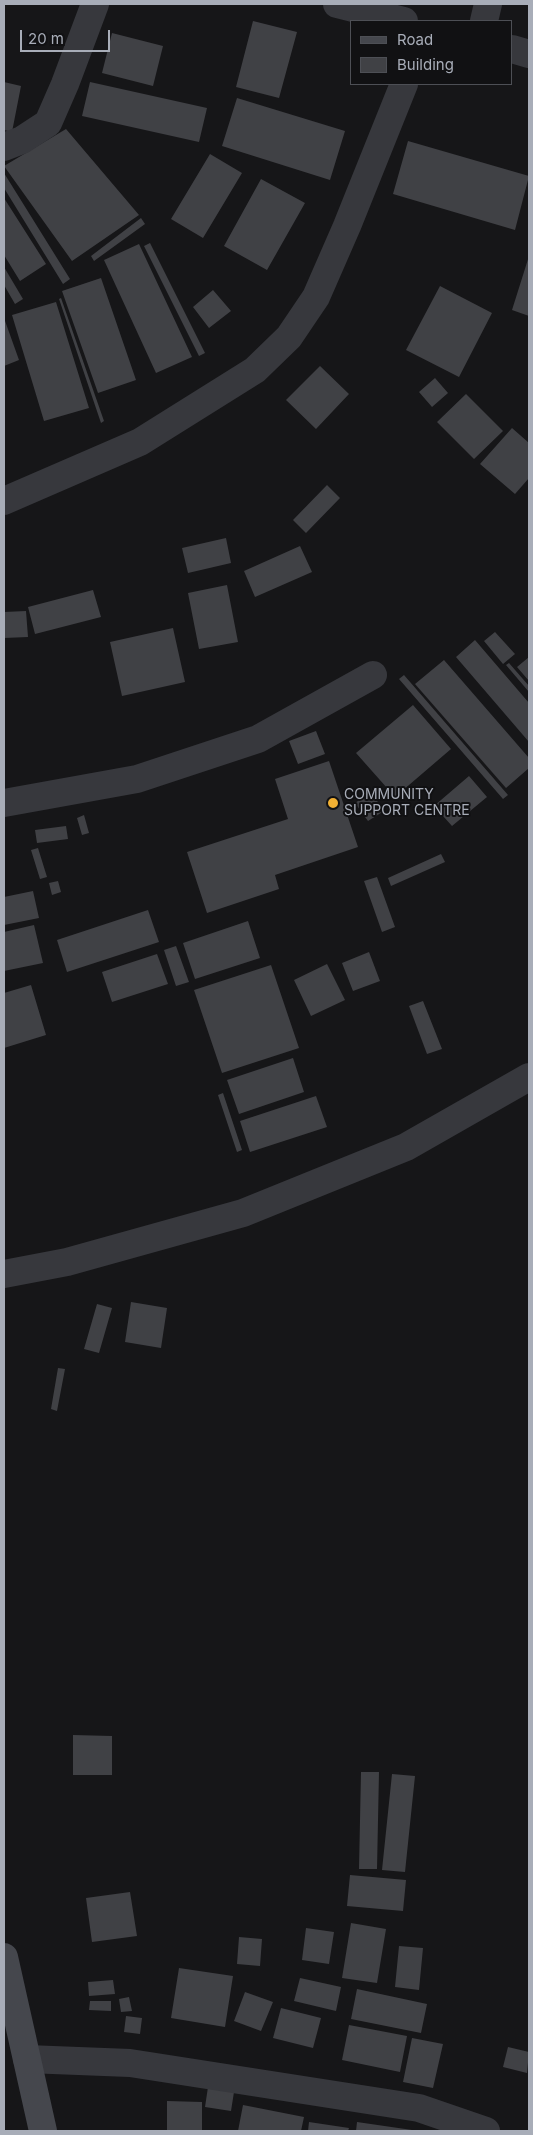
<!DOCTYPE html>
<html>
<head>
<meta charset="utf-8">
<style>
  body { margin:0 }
  #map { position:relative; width:533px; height:2135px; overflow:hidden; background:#161618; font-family:Inter,sans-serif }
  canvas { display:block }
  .frame { position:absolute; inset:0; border:5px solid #a8adb8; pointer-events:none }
  .legend { position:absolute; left:350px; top:20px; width:162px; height:65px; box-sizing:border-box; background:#111113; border:1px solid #4d4f55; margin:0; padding:6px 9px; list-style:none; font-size:15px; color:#a8adb8 }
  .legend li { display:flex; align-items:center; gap:10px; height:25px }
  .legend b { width:25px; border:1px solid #4d4f55 }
  .scale { position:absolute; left:20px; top:30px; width:90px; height:22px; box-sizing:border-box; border:2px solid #a8adb8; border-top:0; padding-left:6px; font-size:15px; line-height:18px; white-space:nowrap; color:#a8adb8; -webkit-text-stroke:4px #111113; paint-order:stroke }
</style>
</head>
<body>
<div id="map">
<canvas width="533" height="2135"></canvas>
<div class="frame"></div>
<ul class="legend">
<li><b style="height:6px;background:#45474d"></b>Road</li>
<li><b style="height:14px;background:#404145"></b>Building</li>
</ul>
<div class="scale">20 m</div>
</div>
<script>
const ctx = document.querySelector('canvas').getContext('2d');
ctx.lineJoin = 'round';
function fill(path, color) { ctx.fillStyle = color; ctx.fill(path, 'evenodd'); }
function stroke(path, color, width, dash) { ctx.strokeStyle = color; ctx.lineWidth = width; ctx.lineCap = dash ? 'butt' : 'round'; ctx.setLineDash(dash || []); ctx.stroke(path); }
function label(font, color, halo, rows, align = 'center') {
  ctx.font = font + ' Inter,sans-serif'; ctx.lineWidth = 4; ctx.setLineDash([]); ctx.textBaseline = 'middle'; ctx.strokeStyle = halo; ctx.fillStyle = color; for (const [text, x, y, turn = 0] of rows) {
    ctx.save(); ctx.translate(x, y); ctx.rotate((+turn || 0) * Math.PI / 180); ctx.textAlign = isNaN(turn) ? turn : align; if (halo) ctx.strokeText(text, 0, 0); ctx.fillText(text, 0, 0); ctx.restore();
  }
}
const building = new Path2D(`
  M253,21L297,32L279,98L236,87Z
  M112,33L163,46L153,86L102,73Z
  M4,82L21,86L12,132L4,130Z
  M90,82L207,108L199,142L82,116Z
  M237,98L345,131L330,180L222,146Z
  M66,129L139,215L72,261L4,166Z
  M408,141L529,176L515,230L393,194Z
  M210,154L242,173L203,238L171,219Z
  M4,173L70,279L63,284L4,188Z
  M261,179L305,203L267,270L224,246Z
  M4,198L46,264L20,281L4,255Z
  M141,218L145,224L94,261L91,256Z
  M150,243L205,353L199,356L144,246Z
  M139,244L192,357L156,373L104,260Z
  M529,256V316L512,310Z
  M4,267L23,299L15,304L4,285Z
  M101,278L136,380L98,393L62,291Z
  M440,286L492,313L459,377L406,350Z
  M213,290L231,311L209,328L193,307Z
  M61,298L104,421L101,423L59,299Z
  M56,302L89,408L44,421L12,315Z
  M4,318L19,360L4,366Z
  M320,366L349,394L316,429L286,400Z
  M435,378L448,393L432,407L419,392Z
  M466,394L503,431L474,459L437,422Z
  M512,428L529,443V478L515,494L480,464Z
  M327,485L340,498L306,533L293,520Z
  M226,538L231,563L188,573L182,548Z
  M300,546L312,572L255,597L244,571Z
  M227,585L238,642L199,649L188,593Z
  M93,590L101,617L35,634L28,607Z
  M26,611L28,637L4,638V612Z
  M173,628L185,682L122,696L110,642Z
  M495,632L515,654L503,664L484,641Z
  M475,640L529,703V742L456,657Z
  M529,657V681L517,667Z
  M444,660L529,758V768L506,788L415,684Z
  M509,663L529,686V692L506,665Z
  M404,675L508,795L503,799L399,679Z
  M413,705L451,749L395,797L356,753Z
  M316,731L325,754L298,764L289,741Z
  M329,761L358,847L275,875L279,889L207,913L187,852L288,819L275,779Z
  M469,776L487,797L452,826L434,806Z
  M371,792L384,811L368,821L355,803Z
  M84,815L89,833L82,835L77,818Z
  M66,826L68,839L37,843L35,830Z
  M38,848L47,877L40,879L31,850Z
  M441,854L445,862L391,886L388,878Z
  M377,877L395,927L382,932L364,881Z
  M58,881L61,892L52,895L49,883Z
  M33,891L39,918L4,925V897Z
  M148,910L159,942L67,972L57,940Z
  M248,921L260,958L195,979L183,943Z
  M34,925L43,963L4,971V932Z
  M176,946L189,982L176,986L164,950Z
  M369,952L380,981L353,991L342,963Z
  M157,954L168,984L112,1002L102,972Z
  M327,964L345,1000L311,1016L294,980Z
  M271,965L299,1048L222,1073L194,990Z
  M31,985L46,1035L4,1048V993Z
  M423,1001L442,1049L427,1054L409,1006Z
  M293,1058L304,1092L239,1114L227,1080Z
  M223,1093L242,1150L237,1152L218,1095Z
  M316,1096L327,1127L250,1152L240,1121Z
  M131,1302L167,1308L161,1348L125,1342Z
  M97,1304L112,1308L99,1353L84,1349Z
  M58,1368L65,1369L57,1411L51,1409Z
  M73,1735L112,1736V1775H73Z
  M361,1772H379L377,1869H359Z
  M392,1774L415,1776L405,1872L382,1870Z
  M350,1875L406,1880L403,1911L347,1906Z
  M130,1892L137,1936L92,1942L86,1898Z
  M351,1923L386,1929L377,1983L342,1978Z
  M306,1928L334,1932L329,1964L302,1960Z
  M239,1937L262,1939L260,1966L237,1964Z
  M399,1946L423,1948L419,1990L395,1987Z
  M179,1968L233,1976L225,2027L171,2018Z
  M300,1978L341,1987L336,2011L294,2001Z
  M113,1980L115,1994L89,1996L88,1982Z
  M357,1989L427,2004L421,2033L351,2019Z
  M245,1992L273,2002L261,2031L234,2021Z
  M129,1997L132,2011L121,2012L119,1999Z
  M90,2001H111V2011L89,2010Z
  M281,2008L321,2018L313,2048L273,2038Z
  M126,2016L142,2018L140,2034L124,2032Z
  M349,2025L407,2036L400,2072L342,2060Z
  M412,2038L443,2044L433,2088L403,2082Z
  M508,2047L529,2052L527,2073L503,2067Z
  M208,2087L234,2092L231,2111L205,2107Z
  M167,2101L202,2102V2131H167Z
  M243,2105L304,2117L301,2131H238Z
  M309,2122L349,2128L348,2131H308Z
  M357,2122L412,2130V2131H356Z`);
const street = new Path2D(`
  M337,4L404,21
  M484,21L488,4
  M512,49L529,54
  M4,147L22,140L48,123L65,84L95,4
  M4,501L140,442L255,370L289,337L316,297L347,226L404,84
  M4,803L137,779L258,739L373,675
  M4,1274L67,1262L243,1213L406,1147L529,1077
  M27,2059L130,2063L419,2108L486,2131`);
const secondary = new Path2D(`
  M4,1957L43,2131`);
const markers = [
  [333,803,6,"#f2b134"]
];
const poiNames = [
  ["COMMUNITY",344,795],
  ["SUPPORT CENTRE",344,811]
];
fill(building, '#404145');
stroke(street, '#37383d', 28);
stroke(secondary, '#45474d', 28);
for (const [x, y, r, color] of markers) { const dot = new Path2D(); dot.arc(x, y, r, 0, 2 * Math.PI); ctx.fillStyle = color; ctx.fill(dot); stroke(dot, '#111113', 2); }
label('14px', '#a8adb8', '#111113', poiNames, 'left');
</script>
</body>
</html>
